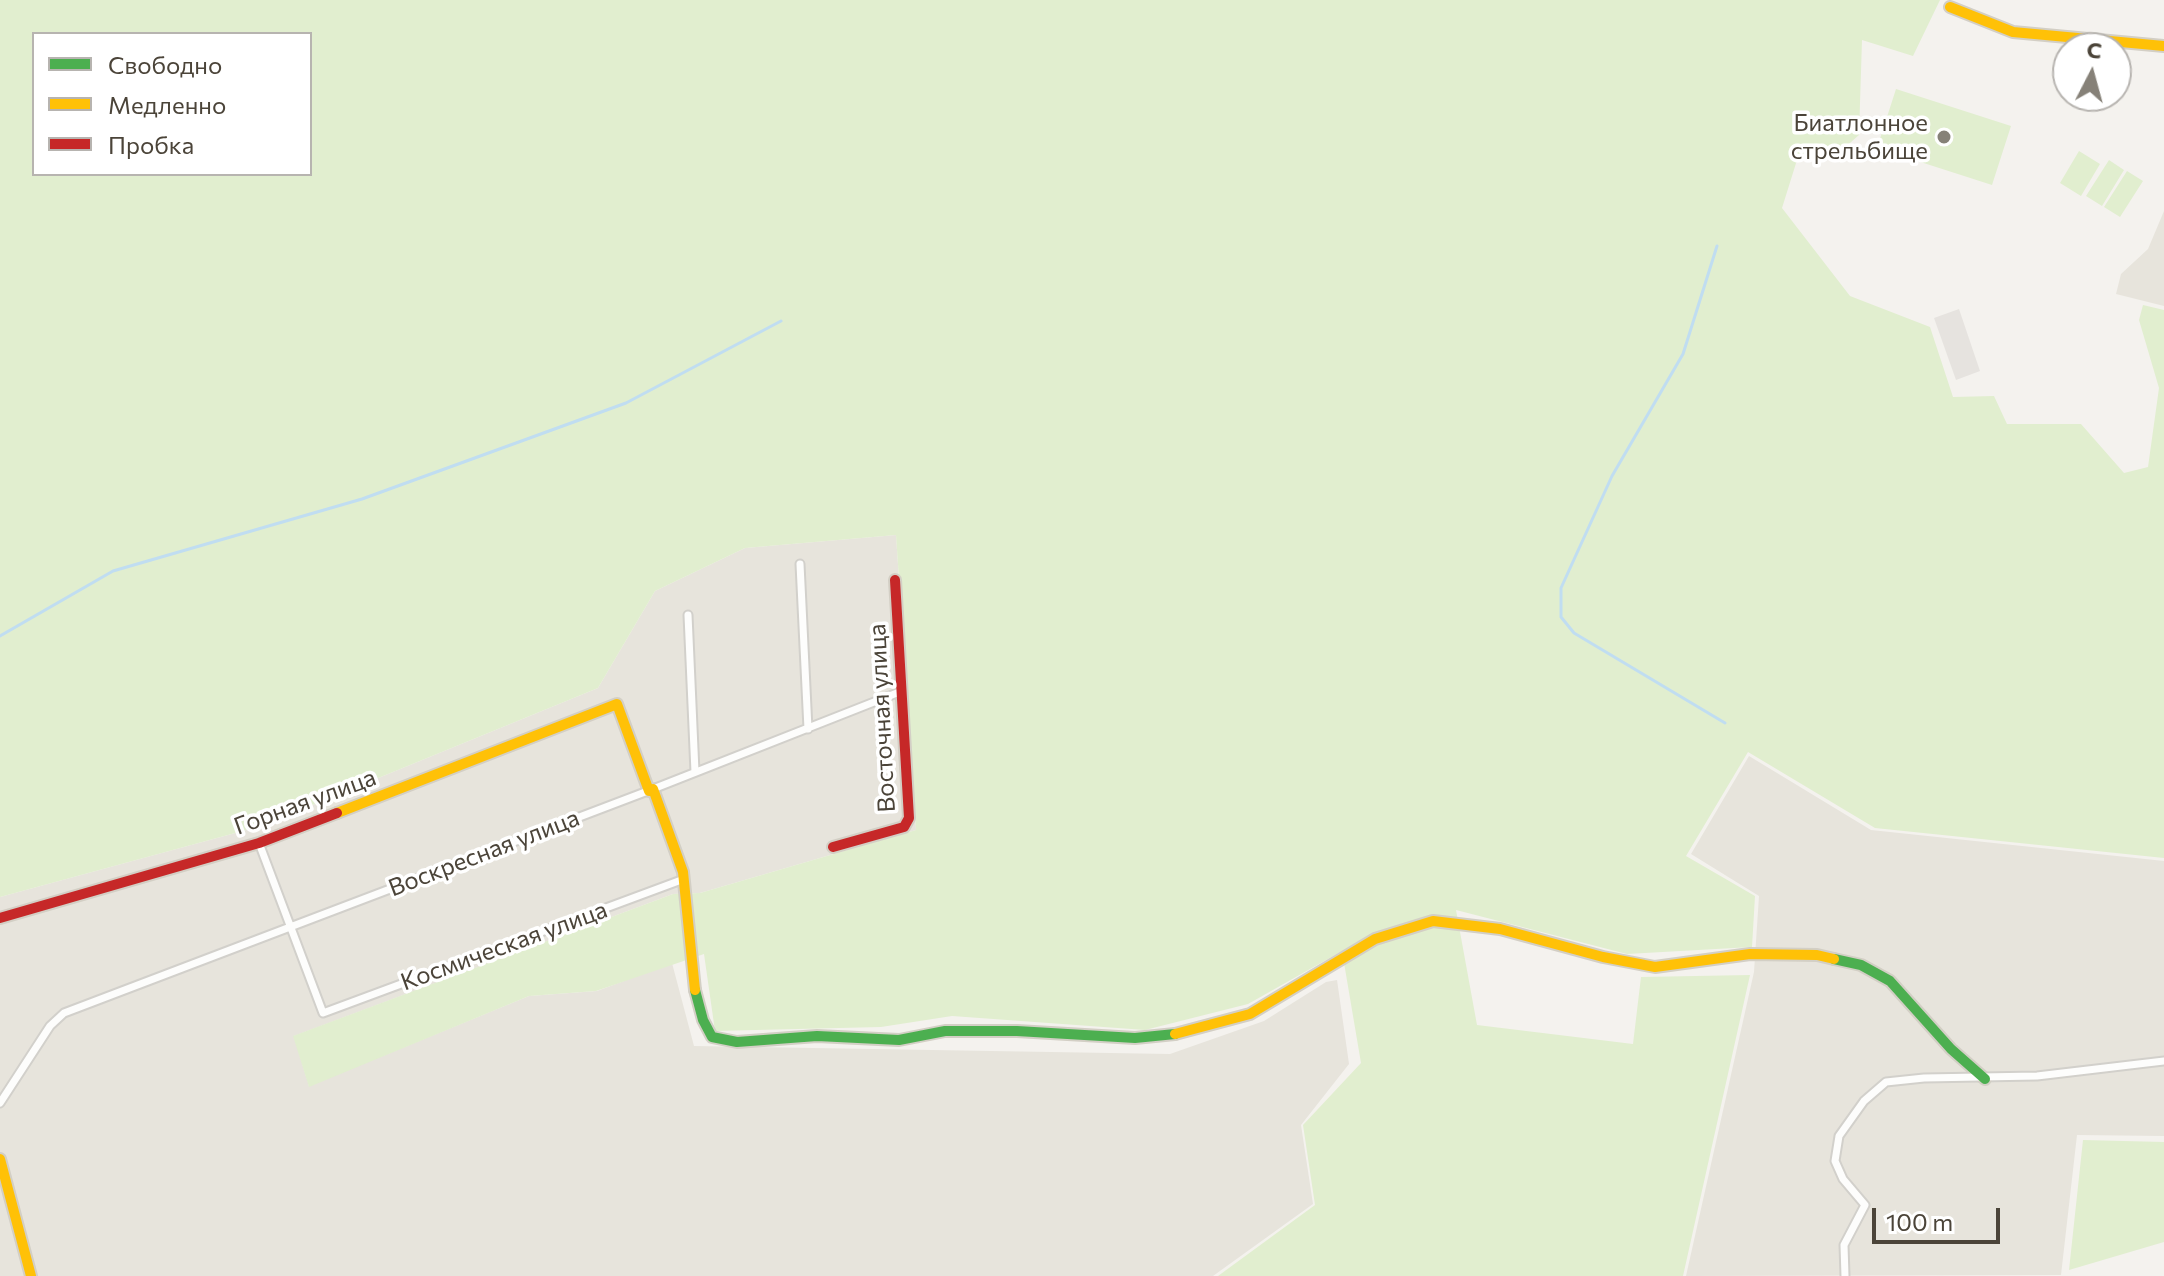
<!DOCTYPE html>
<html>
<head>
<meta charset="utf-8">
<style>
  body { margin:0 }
  #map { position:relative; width:2164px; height:1276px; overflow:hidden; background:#f4f2ee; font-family:Commissioner,sans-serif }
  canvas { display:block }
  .legend { position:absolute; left:32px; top:32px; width:280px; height:144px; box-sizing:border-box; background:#fff; border:2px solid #b7b4b0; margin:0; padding:10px 14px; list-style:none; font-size:24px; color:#4b4439 }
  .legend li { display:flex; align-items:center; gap:16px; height:40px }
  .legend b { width:40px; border:2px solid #b7b4b0 }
  .north { position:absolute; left:2052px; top:32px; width:80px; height:80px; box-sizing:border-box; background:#fff; border:2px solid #b7b4b0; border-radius:50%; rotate:6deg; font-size:22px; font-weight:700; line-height:32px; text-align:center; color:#4b4439 }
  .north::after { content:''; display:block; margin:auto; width:28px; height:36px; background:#868178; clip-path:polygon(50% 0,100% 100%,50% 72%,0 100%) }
  .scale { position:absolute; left:1872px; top:1208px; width:128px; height:36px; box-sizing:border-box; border:4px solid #4b4439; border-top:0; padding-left:10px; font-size:24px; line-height:28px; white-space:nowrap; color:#4b4439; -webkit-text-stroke:6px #fff; paint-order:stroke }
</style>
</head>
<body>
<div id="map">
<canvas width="2164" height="1276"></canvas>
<ul class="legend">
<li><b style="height:10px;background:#4caf50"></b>Свободно</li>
<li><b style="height:10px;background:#ffc107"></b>Медленно</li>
<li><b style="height:10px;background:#c62828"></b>Пробка</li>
</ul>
<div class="north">С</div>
<div class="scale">100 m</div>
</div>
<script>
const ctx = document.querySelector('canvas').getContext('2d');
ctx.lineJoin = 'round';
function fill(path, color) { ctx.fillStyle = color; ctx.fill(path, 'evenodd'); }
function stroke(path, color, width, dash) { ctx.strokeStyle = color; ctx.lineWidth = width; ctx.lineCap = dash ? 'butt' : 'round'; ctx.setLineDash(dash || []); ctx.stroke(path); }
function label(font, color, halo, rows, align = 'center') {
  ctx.font = font + ' Commissioner,sans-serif'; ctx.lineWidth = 7; ctx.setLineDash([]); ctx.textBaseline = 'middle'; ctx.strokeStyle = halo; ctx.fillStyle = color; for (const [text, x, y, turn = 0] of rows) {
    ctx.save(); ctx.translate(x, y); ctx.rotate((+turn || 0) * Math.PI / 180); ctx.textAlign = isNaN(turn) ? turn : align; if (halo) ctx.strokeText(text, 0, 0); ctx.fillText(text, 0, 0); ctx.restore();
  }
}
const residential = new Path2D(`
  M2164,211V306L2116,294L2121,274L2148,249Z
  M896,535L916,830L700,893L673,894L294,1036L309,1086L529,996L597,991L672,963L694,1046L1170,1054L1264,1021L1326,982L1337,980L1349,1064L1301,1125L1313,1204L1213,1276H0V897L261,826L598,688L655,591L745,548Z
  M1749,756L1871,830L2164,861V1136L2077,1135L2061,1275L1686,1276L1754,972L1759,896L1691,854Z`);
const green = new Path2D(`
  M0,0H1940L1913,56L1862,40L1859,135L1833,158L1797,160L1782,208L1850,296L1930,327L1953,397L1994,396L2007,424H2081L2124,473L2148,467L2159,388L2139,320L2143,305L2164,310V858L1875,828L1748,752L1686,856L1755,896L1752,947L1627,954L1456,910L1477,1025L1633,1044L1641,977L1750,975L1683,1276H1218L1315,1205L1303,1125L1361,1063L1342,951L1248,1004L1145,1030L952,1016L881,1027L715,1031L704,954L596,991L529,996L309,1087L293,1036L673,894L700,893L916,830L896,535L745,548L655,591L598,688L261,826L0,897ZM34,34H310V174H34Z
  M1896,89L2011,126L1992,185L1877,148Z
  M2079,151L2100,164L2081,196L2060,183Z
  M2109,160L2124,170L2102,206L2086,196Z
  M2127,171L2143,181L2120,217L2104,207Z
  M2083,1140L2164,1142V1242L2069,1270Z`);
const parking = new Path2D(`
  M1959,309L1980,371L1956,380L1934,318Z`);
const stream = new Path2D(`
  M1717,246L1683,354L1612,476L1561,588V617L1574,633L1725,723
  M0,636L113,571L362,499L626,403L781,321`);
const street = new Path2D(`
  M800,564L808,729
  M688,615L695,772
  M259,843L323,1013L684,879
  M0,1103L50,1026L64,1013L653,789L902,691
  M1845,1276L1844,1245L1865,1205L1843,1179L1835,1161L1839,1136L1864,1101L1886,1082L1924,1078L2037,1076L2164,1061`);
const fast = new Path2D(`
  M1834,959L1861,965L1890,981L1951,1049L1985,1079
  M695,990L703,1020L712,1037L737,1042L817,1036L899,1040L945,1031H1017L1135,1038L1175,1034`);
const slow = new Path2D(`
  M1950,7L2013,32L2164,46
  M337,813L617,704L649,791L653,789L683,872L695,990
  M1175,1034L1250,1014L1375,939L1433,921L1500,929L1603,957L1655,967L1750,954L1817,955L1834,959
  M0,1159L31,1276`);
const jam = new Path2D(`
  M833,847L904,827L909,818L895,580
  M0,918L259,843L337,813`);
const markers = [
  [1944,137,8,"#868178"]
];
const poiNames = [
  ["Биатлонное",1928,123],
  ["стрельбище",1928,151]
];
const streetNames = [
  ["Восточная улица",882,718,-93],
  ["Горная улица",305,802,-20],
  ["Воскресная улица",484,853,-21],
  ["Космическая улица",504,946,-20]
];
fill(residential, '#e7e4dc');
fill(green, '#e1eecf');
fill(parking, '#e6e3df');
stroke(stream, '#c0ddf1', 3);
stroke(street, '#d2d0cb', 11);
stroke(fast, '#d3cfc5', 14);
stroke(slow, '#d3cfc5', 14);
stroke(jam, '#d3cfc5', 14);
stroke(street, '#fdfdfc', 7);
stroke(fast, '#4caf50', 10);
stroke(slow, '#ffc107', 10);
stroke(jam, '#c62828', 10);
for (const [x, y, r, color] of markers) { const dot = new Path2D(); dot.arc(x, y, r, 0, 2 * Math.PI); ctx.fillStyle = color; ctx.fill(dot); stroke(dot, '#fff', 3); }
label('24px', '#4b4439', '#fff', poiNames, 'right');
label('24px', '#4b4439', '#fff', streetNames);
</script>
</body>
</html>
